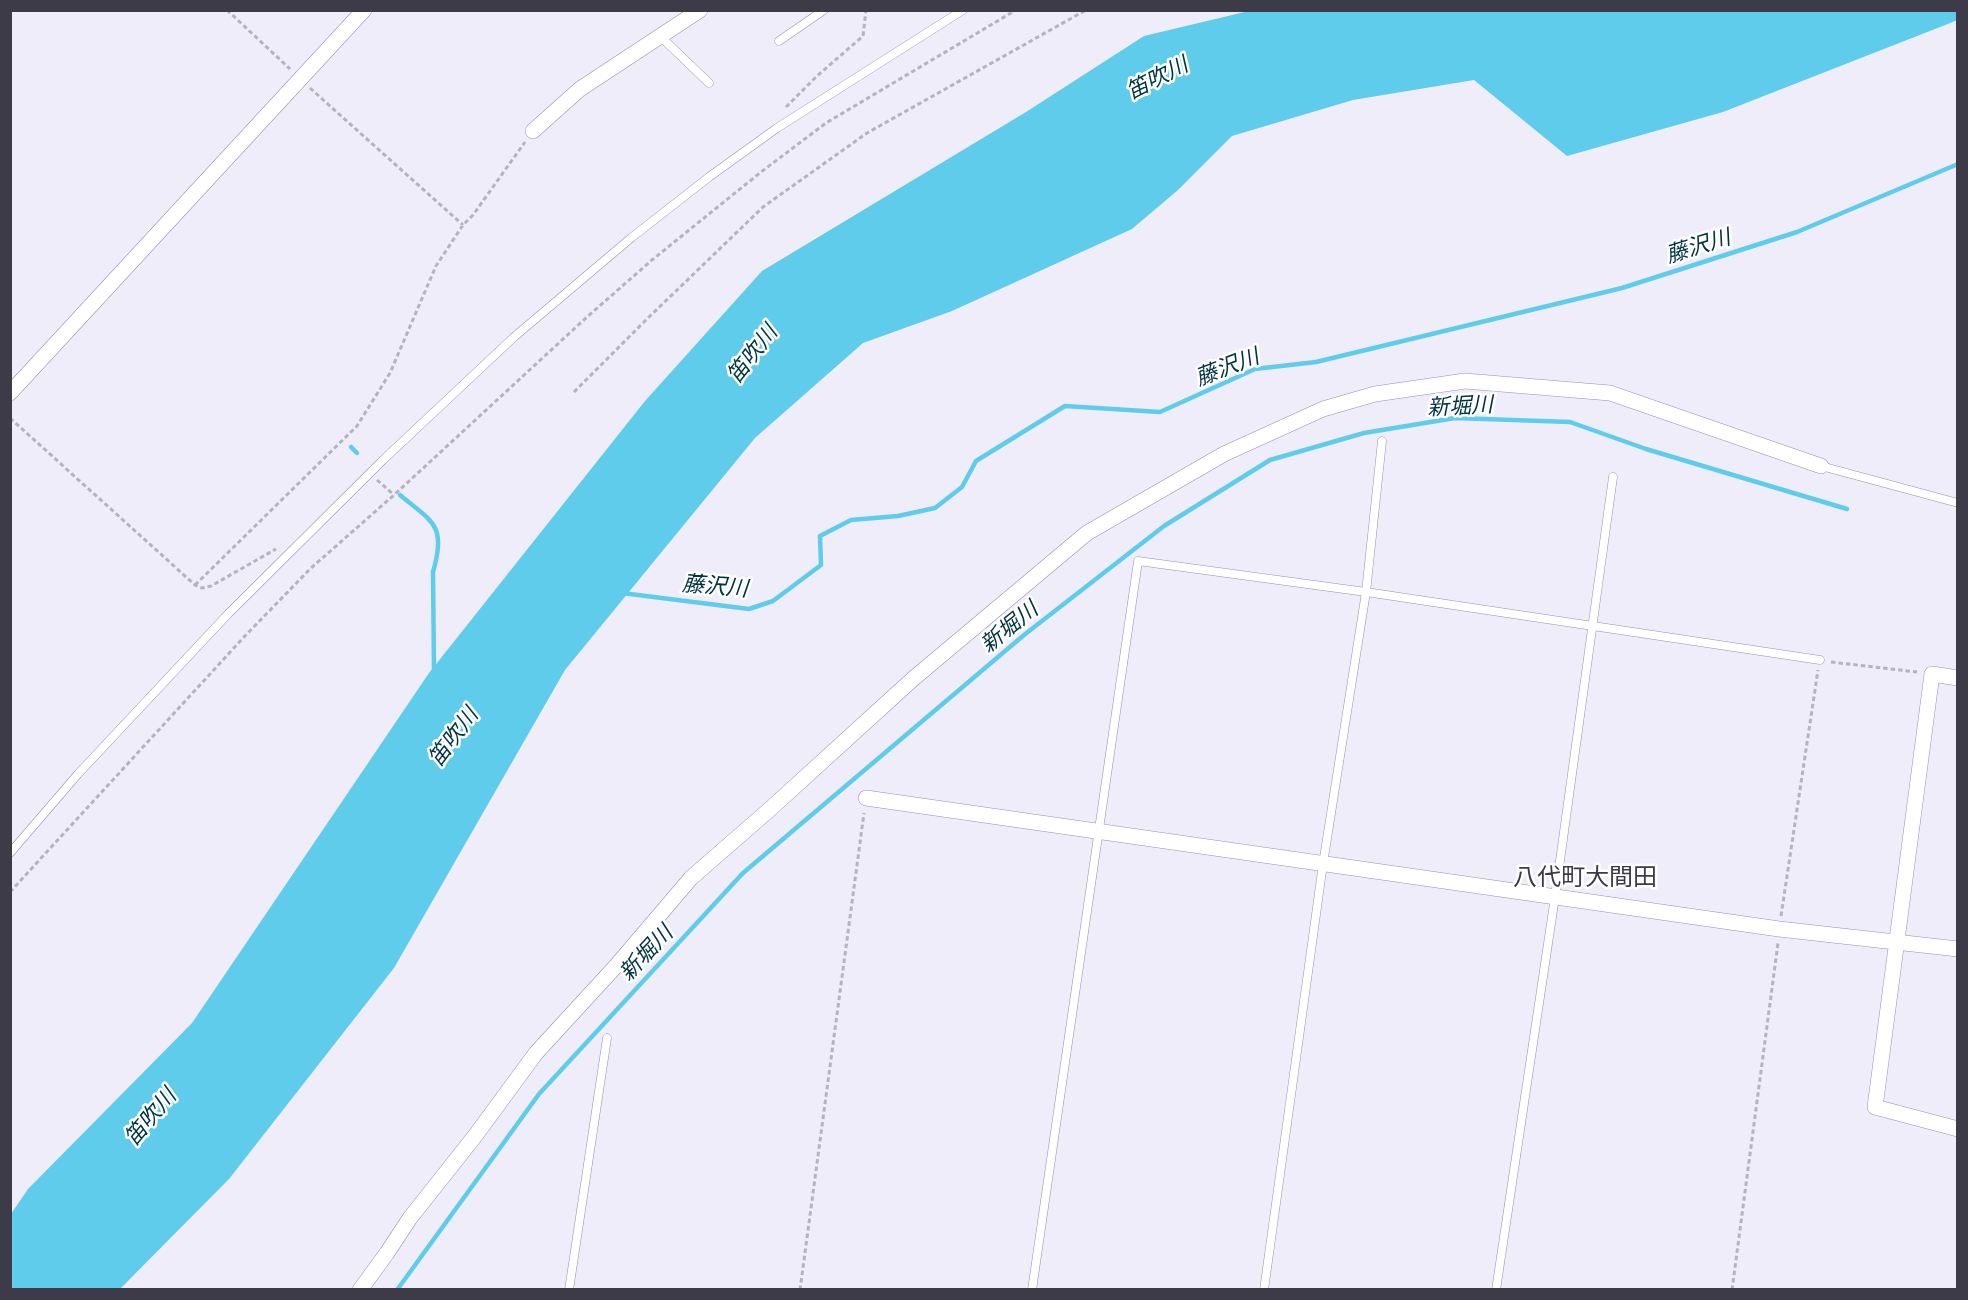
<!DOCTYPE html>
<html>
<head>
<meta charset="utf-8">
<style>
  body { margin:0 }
  #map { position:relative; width:1968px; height:1300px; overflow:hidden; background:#efedfa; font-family:"Exo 2",sans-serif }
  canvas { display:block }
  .frame { position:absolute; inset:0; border:12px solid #3c3b47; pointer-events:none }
</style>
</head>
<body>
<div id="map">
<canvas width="1968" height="1300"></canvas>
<div class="frame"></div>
</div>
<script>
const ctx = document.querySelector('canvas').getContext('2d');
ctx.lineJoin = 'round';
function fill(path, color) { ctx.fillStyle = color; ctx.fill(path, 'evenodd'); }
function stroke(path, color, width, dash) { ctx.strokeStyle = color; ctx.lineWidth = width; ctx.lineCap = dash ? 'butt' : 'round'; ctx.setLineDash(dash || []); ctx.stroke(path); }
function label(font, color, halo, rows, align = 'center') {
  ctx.font = font + ' "Exo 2","Noto Sans JP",sans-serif'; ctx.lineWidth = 5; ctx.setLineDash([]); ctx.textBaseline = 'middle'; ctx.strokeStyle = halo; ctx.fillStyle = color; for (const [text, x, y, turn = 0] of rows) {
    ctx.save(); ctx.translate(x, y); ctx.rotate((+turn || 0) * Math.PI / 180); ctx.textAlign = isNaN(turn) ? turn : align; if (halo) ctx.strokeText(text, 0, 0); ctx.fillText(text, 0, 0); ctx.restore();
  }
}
const water = new Path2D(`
  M1253,10H1957L1958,20L1723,112L1567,156L1474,80L1353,100L1232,136L1178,190L1132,229L952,311L863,343L755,438L565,670L394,968L229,1179L120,1289H11V1214L28,1189L192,1023L429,673L645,401L762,271L1026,112L1144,36Z`);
const stream = new Path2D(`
  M351,447L357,453
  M400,495C432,522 447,524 433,572L434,670
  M622,593L749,609L773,601L821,565L820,536L851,520L898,516L935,508L962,487L976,461L1065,406L1160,412L1255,369L1316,362L1622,288L1797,232L1958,164
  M397,1290L539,1094L743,873L1024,635L1164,526L1270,460L1364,433L1455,418L1570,422L1646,449L1847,509`);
const path = new Path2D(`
  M227,10L290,69
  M310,88L463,225
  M786,107L817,76L863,36L866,10
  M574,392L647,319L763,207L867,133L1086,10
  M10,418L195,585L202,588L211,586L276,549
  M377,480L394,495
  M195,585L357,426L390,373L436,266L463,225L473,215L525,142
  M1831,662L1917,672
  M10,892L244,637L310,569L394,495L587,317L652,260L761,172L826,123L1016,10
  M1781,916L1818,670
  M800,1290L864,813
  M1732,1290L1778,943`);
const service = new Path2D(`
  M660,36L709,83
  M779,41L824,10
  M1821,466L1958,503
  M10,853L78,774L228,614L383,460L514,337L631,238L709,177L777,128L963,10
  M569,1290L607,1038
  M1032,1290L1138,561L1366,592L1820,660
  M1264,1290L1323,864L1366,592L1382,441
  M1496,1290L1555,897L1613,477`);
const minor = new Path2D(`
  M533,131L580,89L700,10
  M10,393L364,10
  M1958,678L1932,674L1875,1107L1958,1129
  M866,798L1779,929L1958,949
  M360,1290L387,1253L410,1218L475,1136L536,1053L616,966L691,878L769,810L914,678L1087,533L1224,454L1323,409L1375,394L1465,381L1610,393L1821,466`);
const waterNames = [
  ["笛吹川",1157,78,-27],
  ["藤沢川",1698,246,-17],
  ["笛吹川",752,354,-52],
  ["藤沢川",1227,367,-21],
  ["新堀川",1460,406,-3],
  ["藤沢川",715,586,5],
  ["新堀川",1009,627,-39],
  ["笛吹川",453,737,-53],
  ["新堀川",646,953,-47],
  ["笛吹川",150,1117,-50]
];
const quarterNames = [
  ["八代町大間田",1585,877]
];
fill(water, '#5fccec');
stroke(stream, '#5fccec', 4.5);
stroke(service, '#9591ad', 9);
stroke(minor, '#9591ad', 16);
stroke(path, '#b4b3bf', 3, [4.5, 3]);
stroke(service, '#fff', 8);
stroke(minor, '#fff', 15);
label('italic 22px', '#003442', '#fff', waterNames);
label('24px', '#3c3b47', '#fff', quarterNames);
</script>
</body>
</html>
